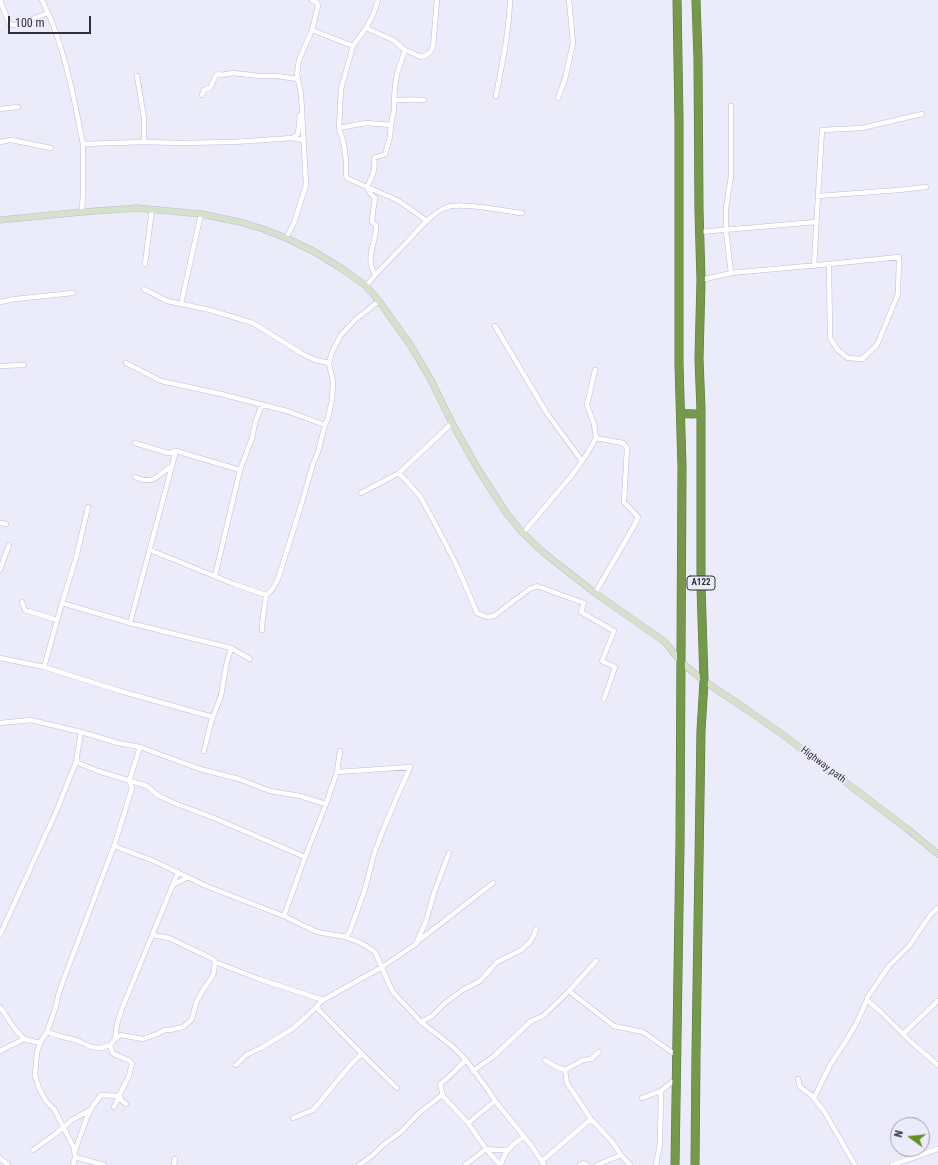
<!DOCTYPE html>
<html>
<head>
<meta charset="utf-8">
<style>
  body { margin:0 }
  #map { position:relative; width:938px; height:1165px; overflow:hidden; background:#ecebfa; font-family:"Roboto Condensed",sans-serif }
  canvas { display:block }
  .north { position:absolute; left:890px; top:1117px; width:40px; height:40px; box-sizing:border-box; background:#ecebfa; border:1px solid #a1a0af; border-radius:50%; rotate:285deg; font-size:11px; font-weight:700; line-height:16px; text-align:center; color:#31303e }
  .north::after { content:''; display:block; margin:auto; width:14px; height:18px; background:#629023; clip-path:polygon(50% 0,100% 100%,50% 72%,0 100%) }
  .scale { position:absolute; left:8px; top:16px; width:83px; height:18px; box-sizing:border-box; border:2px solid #31303e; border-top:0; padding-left:5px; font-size:12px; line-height:14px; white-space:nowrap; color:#31303e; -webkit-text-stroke:3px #ecebfa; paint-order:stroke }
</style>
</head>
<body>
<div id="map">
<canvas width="938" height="1165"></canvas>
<div class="north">N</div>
<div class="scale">100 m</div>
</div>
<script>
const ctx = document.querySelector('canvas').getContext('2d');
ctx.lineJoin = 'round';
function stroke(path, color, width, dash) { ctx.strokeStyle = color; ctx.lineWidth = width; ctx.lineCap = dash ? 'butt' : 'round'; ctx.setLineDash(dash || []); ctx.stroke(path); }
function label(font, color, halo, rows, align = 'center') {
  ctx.font = font + ' "Roboto Condensed",sans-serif'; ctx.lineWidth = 3.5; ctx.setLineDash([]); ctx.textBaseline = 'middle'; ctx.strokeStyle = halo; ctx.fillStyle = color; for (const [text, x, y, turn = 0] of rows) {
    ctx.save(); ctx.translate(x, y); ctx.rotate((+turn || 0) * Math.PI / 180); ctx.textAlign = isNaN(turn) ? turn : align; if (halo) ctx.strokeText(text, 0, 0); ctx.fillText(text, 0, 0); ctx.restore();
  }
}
const street = new Path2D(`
  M0,0L9,23L13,25H17L48,13
  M42,0C45,7 49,15 52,22C67,61 75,103 83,144L144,142L179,143L234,142L292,138L303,140
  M378,0L373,15L366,28L353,46L341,89L339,128L344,144L346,161V175L347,178L351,180L397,200L409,208L427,221
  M366,28L393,40L405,50L421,57C427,55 430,54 433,47L437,0
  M312,30L353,46
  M137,76L144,118V142
  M202,95L204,90L210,88L216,75L219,74L222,75L233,73L260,76H276L298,79
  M496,96C502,64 509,33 510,0
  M558,98L565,79L573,43L569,0
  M394,100C404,100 414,99 424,100
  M0,109L18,107
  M339,128L366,123L391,125
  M292,138L298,134L300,115
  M0,142L11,140L51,148
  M818,196L822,130L862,128L922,114
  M82,212L83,191V144
  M700,232L816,222
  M286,238L294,223L306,185L301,94L297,75L299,60L312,30L318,6L317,3L312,0
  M145,264L152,209
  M814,266L818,196L899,190L926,187
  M731,273L829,264L830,338L838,350L848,358L862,359L877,345L898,294L899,257L829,264
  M375,274C364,257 377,242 376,225L372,222V219L375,198L370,193L367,187C372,177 376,170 374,158L385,154L390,137L391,125L394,110V100L395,87L397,74L405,50
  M701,280L731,273L726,231V208L731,176V106
  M366,286C379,270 393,256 408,241C418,230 433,212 447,207C463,202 504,211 522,213
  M144,289L167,301L210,310L253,323L301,353L315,360L329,363
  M0,302L15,299L73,293
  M181,304L201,214
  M495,326L546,412L582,461
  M126,363L161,381L221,394L287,411L325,425
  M0,366L24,365
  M135,443L168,453L176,451L240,470
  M399,473L420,496L438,529L457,566L477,613L487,617L494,616L528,590L537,586L584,603L581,612L614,631L602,661L615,667L604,699
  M135,477C154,486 157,475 172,466
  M361,493L399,473L452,423
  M0,523L6,524
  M523,533L572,475L587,454L596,438L594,424L587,405L595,370
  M150,550L234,584L266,595
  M0,570L9,545
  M215,576L240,470L252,438L255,423L262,404
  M595,593L634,526L638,517L624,502L627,448L623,443L596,438
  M22,602L25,610L57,620
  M62,603L130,623L231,648L226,666L221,696L211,722L204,751
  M130,623L176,451
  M262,630C262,618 265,607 266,595C273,591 275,585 278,579L300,509L313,464L318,452L325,425L328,418L332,400L333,382L329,363L332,352L341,335L355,320L379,301
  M231,648L250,659
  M0,658L44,667L120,691L213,717
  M44,667L62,603L76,558L88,507
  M0,723L31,720L81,732L118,743L140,747L200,769L239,779L270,791L300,796L326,804
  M76,762L98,771L147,786L159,796L174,803L214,818L305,857
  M337,772L410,767L385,825L374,854L365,889L350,931L346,937
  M114,846L154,861L206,886L284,916L317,932L346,937L363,944L375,952L389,984L393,992L421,1022L452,1046L466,1060L488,1090L495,1101L531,1145L544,1165
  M173,885L188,877
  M938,908L931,914L909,946L889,966L867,998V1000L881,1012L910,1041L938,1065
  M284,916L305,857L326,804L337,772L340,751
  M0,935L56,812L76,762L81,732
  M153,935L169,938L213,959L215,962
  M417,942L493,883
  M569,991L596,961
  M0,1007L15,1029L24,1039L40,1043
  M316,1007L368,1060L397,1088
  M421,1022L432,1016L445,1003L464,989L480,981L497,962L521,950L530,942L534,935L536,929
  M47,1032L59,1036L76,1040L91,1047L101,1048L110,1045L115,1039L117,1024L121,1011L178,872
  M903,1034L938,1001
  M115,1039L121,1035L143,1039L157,1034L165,1030H170L183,1027L188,1023L192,1019L196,1003L203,990L212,977L214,972L215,962L259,979L323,1000L382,967L416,944L426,921L434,893L449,853
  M0,1051L24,1039
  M466,1060C457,1068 450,1077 440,1084L443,1096L442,1095L468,1123L486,1149L500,1165
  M545,1060L556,1067L565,1070L567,1083L591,1119
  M236,1065L246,1055L261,1048L292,1029L306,1017L323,1000
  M565,1070L583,1060L591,1059L599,1052
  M473,1071L494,1056L531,1021L543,1016L569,991L614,1026L643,1032L676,1055
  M798,1079L800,1087L811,1095L824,1111L855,1165
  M642,1098L661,1091
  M814,1098L830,1065L846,1041L857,1022L867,1000
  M114,1107L120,1094L121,1100L126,1104
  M293,1118L313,1110L353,1062L362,1054
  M468,1123L495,1101
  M33,1150L54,1135L72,1120L90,1110
  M75,1151L87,1117L94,1104L101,1095L117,1096L120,1094L129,1076L132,1063L130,1061L114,1054L112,1052L110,1045
  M621,1155L630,1165
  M75,1157L104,1165
  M0,1158L8,1165
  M542,1161L591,1119L613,1143L621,1155L597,1165
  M73,1165L75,1157L74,1148L54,1109L46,1101L39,1088L35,1075L37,1052L41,1041L47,1032L55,1009L60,989L114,846L132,788L129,781L140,747
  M174,1165L175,1159
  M359,1165L373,1155L383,1145L401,1132L419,1113L442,1095
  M465,1165L486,1149L498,1150H508
  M501,1165C504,1151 513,1144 524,1137
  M580,1165L583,1163L587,1165
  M656,1165L660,1143L661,1091L672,1082L676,1083
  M892,1165L938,1149`);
const secondary = new Path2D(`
  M0,220L82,212L137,208L201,214L240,222L263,229L286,238L313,251L344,270L366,286L379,301L411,346L431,380L452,423L478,469L507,514L523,533L544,553L595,593L665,642L681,662L704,681L746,709L786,737L906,828L938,854`);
const highway = new Path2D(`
  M681,414C688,413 694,415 701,413V410
  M675,1165L680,844L682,467L679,364V121L677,0
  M695,1165L696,1054L701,731L704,681L701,586V410L699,359L701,280L699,210L698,58L696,0`);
const shields = [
  [701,583,28]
];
const shieldNames = [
  ["A122",701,583]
];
const streetNames = [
  ["Highway path",823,765,37]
];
stroke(street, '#bebcdf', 5.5);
stroke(secondary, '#bebcdf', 7);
stroke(highway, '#5d7545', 9);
stroke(street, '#fff', 4.5);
stroke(secondary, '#d5e1c8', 6);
stroke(highway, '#749a49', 8);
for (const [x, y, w] of shields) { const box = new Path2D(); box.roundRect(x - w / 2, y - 7, w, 14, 3); ctx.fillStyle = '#ecebfa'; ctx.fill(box); stroke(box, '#31303e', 1); }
label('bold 9px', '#31303e', null, shieldNames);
label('10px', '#31303e', '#ecebfa', streetNames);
</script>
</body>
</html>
